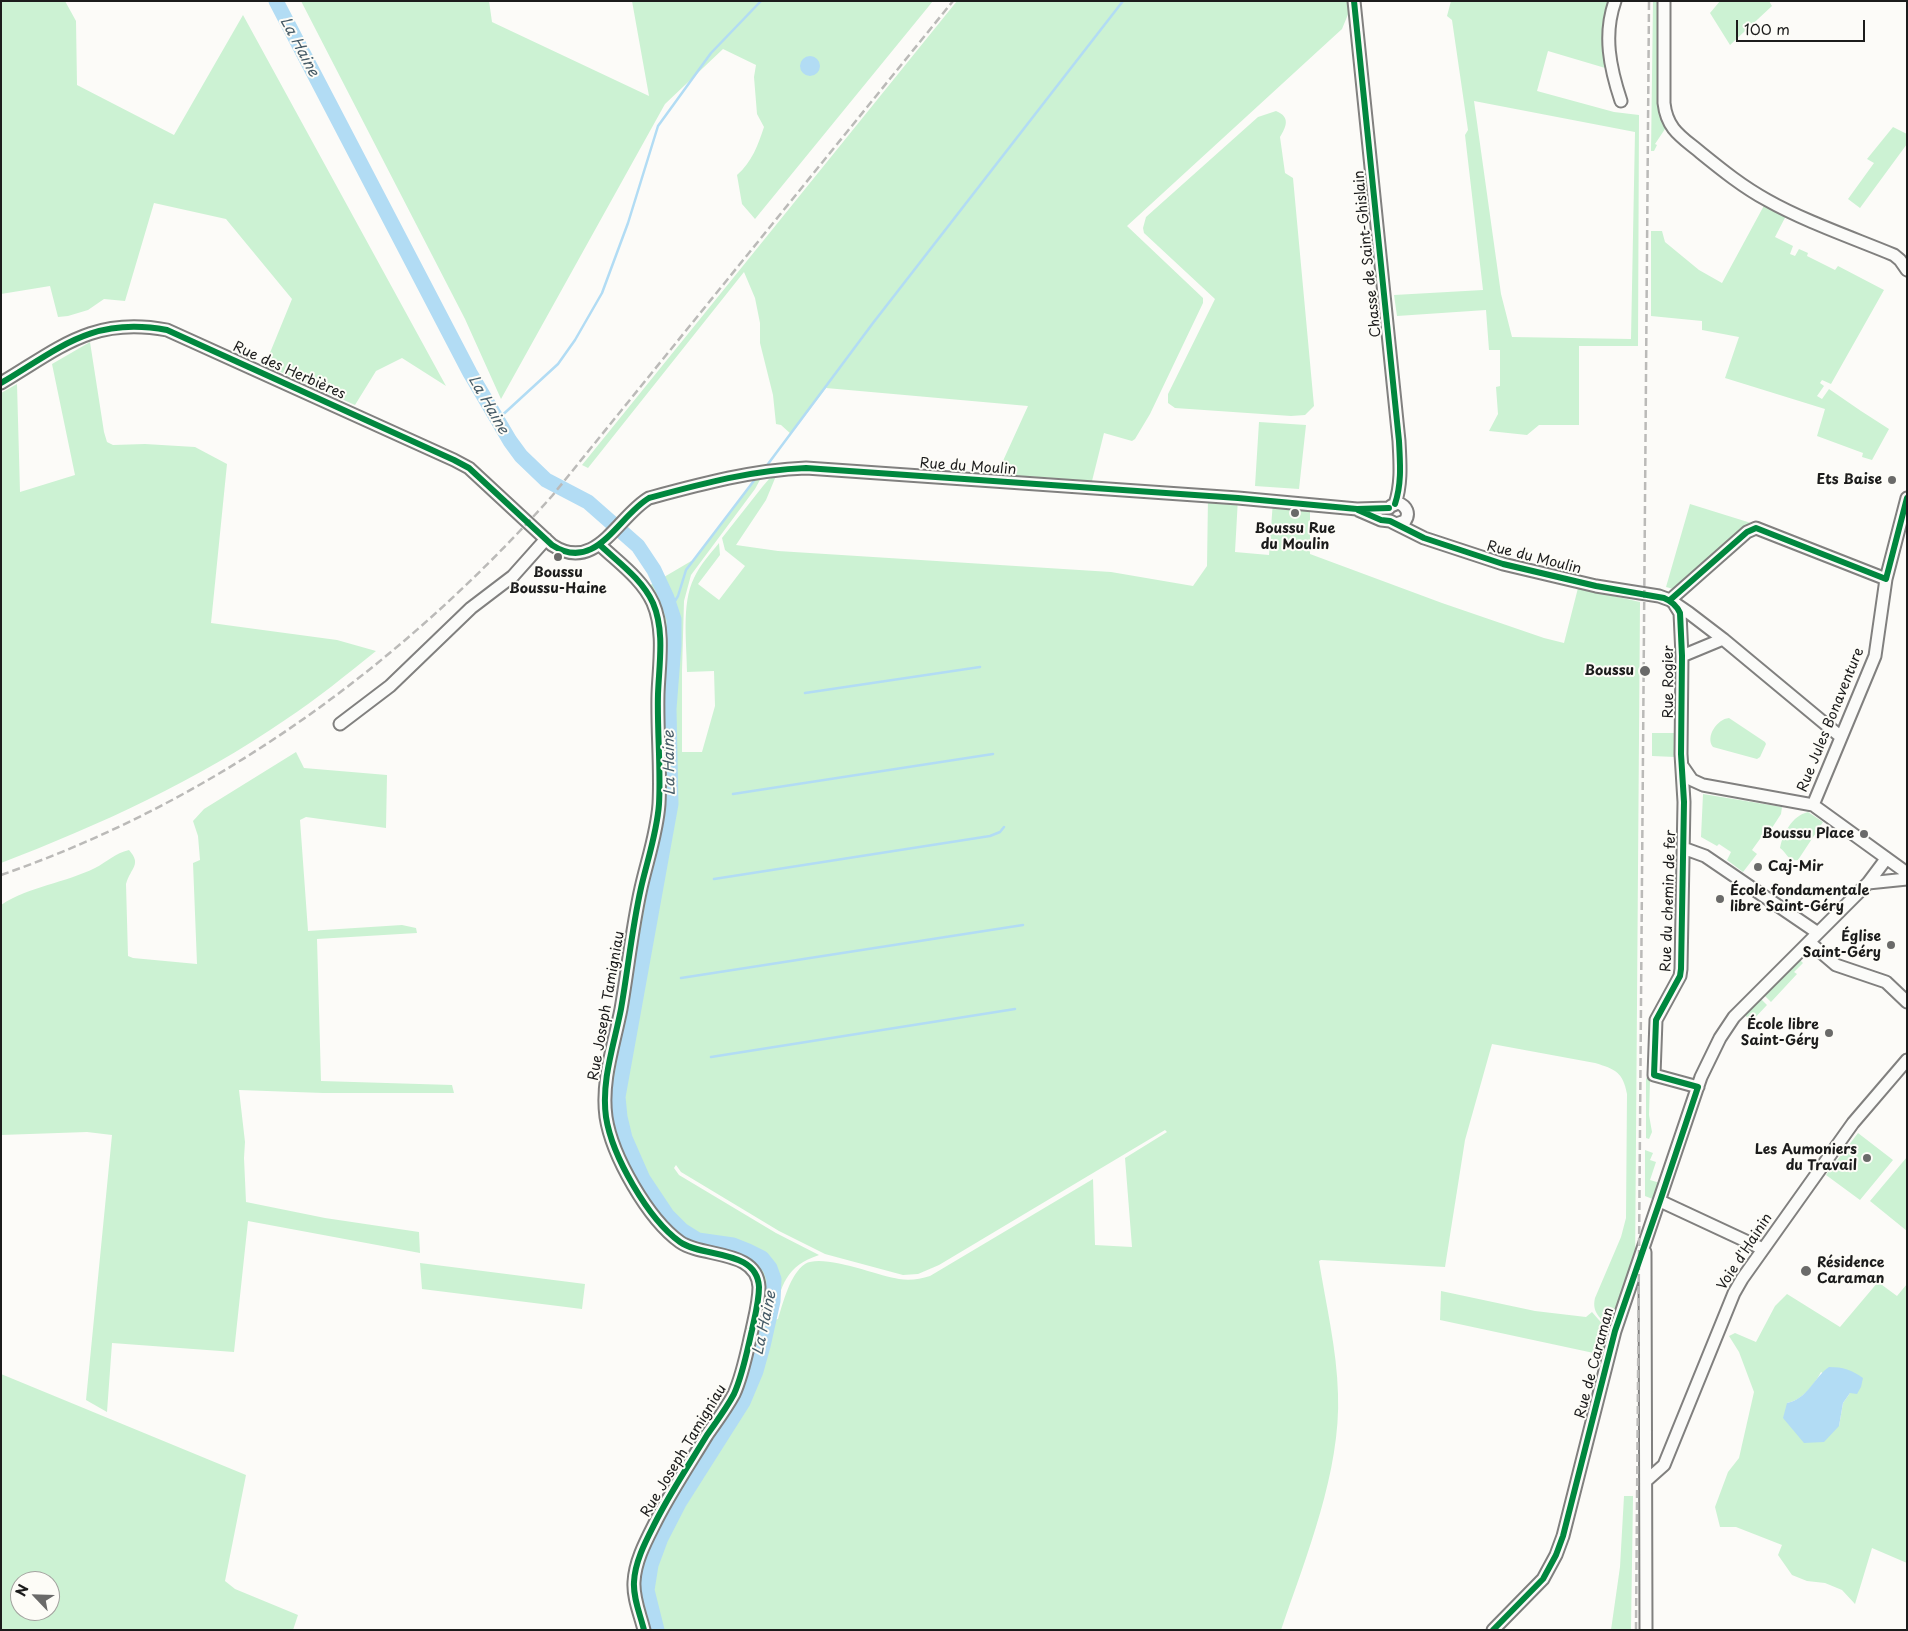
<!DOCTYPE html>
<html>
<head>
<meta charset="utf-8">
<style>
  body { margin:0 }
  #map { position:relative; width:1908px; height:1631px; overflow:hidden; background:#fcfbf8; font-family:"Playpen Sans",sans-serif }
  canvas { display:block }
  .frame { position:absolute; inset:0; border:2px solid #1c1c1c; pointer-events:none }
  .north { position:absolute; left:10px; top:1571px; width:50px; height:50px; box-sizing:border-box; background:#fdfcf7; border:1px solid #a3a29f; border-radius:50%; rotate:294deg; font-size:14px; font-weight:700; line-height:20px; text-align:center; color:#1c1c1c }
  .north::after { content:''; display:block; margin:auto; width:18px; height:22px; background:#6a6a69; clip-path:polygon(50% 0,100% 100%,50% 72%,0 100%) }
  .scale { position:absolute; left:1736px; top:20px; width:129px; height:22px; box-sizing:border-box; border:2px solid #1c1c1c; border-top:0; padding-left:6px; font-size:15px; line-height:18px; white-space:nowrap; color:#1c1c1c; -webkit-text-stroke:4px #fdfcf7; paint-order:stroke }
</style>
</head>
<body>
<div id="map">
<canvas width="1908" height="1631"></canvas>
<div class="frame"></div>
<div class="north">N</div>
<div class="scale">100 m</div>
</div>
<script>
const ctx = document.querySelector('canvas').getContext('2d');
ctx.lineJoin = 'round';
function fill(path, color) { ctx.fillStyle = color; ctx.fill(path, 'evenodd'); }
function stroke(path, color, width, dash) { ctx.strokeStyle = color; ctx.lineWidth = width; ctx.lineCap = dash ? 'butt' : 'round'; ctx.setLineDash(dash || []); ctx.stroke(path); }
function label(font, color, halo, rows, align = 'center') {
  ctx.font = font + ' "Playpen Sans",sans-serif'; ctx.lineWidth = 4; ctx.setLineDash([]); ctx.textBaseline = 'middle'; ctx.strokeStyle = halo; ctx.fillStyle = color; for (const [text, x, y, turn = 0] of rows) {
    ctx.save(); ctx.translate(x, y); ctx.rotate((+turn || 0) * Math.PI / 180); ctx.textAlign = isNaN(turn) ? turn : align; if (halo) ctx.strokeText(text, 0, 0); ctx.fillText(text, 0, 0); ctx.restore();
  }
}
const green = new Path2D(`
  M1,1H65L76,21L77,85L174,135L243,15L446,386L402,358L376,371L355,405L265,365L292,299L226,219L154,203L125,301L104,299L88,310L68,316L58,317L50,286L1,294Z
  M301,1H489L492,22L649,96L632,1H933L755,219L742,204L737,175C752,162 758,145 764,127L757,114L754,77L756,65L723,49L665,104L501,399L465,319Z
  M957,1H1348L1349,12L1342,29L1127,226L1203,298V303L1150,414L1135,439L1132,441L1104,433L1092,481L997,474L1028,406L826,388L791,434L781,425L776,424L773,395L760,343V323L755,298L744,272L588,468L582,465Z
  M1451,1H1615L1612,70L1548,51L1537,91L1614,112L1639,115L1638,346H1579V425H1539L1527,435L1489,431L1498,414L1496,387L1500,386V350H1489L1486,310L1397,316L1394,295L1483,290L1465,135L1468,130L1452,20L1447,16ZM1474,101L1635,132L1631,339L1512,337L1501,294Z
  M1653,1H1664L1669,123L1655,144L1657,145L1654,151H1651Z
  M1720,1H1769L1772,6L1730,45L1710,13Z
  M1276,111C1291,117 1286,127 1280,137L1285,173L1293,178L1314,406L1305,415L1291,416L1175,408L1168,403V394L1215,299L1144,233L1143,228L1146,217L1258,117Z
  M1893,127L1907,134V144L1860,208L1848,199L1874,163L1867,159Z
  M1767,200L1789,210L1775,237L1793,246L1790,254L1795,256L1799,249L1808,253L1807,256L1835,270L1838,266L1884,290L1831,384L1822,380L1820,383L1824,386L1817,396L1822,399L1829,389L1861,411L1889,429L1872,460L1862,457L1863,453L1817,436L1825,409L1725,378L1739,337L1702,330V321L1651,316V231H1662L1665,242L1699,270L1722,283Z
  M90,342L104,432L107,442L113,445L145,444L195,447L227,464L211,623L337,640L376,651C346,675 317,699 285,720C198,780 100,825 1,863V393L17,384L20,492L75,475L52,364Z
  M1259,422L1306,425L1299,489L1255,486Z
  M776,476L766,500L736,545L778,551L1111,572L1193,586L1207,566L1208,497L1238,498L1235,552L1269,555L1273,501L1310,504V554L1442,603L1544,638L1564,643L1578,588L1640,602L1635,1272L1615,1331C1603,1321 1591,1314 1595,1298L1621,1237L1626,1218L1627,1094C1623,1072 1615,1069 1595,1063L1492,1044L1465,1140L1445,1267L1321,1260L1319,1261C1326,1305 1337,1350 1338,1394C1341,1471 1306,1557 1281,1630H660L649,1587L654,1568L670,1532L744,1407L760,1373L774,1320L778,1319C783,1303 790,1274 805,1264C823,1253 878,1276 899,1279C910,1281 920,1279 930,1276L1093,1179L1095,1245L1132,1247L1125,1158L1167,1132L1165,1130L939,1265L918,1274L903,1275L825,1254L779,1231L681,1172L676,1165L674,1168L679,1175L776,1233L819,1255C786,1266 781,1285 774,1317L759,1314L758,1272L678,1237L641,1192L612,1132L608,1094L660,816L662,642L647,587L693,560L757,477L761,478L755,489L691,575L684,601L682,671V752H702L715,706L714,671L687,672C687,644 681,604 694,578C700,565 710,554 719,543L720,555L698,584L719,600L745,566L725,550L722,538L763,486L769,479Z
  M1690,504L1751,523L1677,590L1666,587Z
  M1729,718L1765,742L1766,744L1760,757L1757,759L1713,747C1705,737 1717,719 1729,718Z
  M1652,733H1676L1675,757L1652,756Z
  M296,752L304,768L387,775L386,828L306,817L300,820L308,931L402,925L416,928L417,933L317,939L321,1081L452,1085L454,1093H323L239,1090L245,1142L244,1158L246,1202L325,1218L419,1232L420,1253L248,1221L234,1352L112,1343L107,1412L86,1400L112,1135L87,1132L1,1135V905C30,886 65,883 95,868C107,862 115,853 129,850C142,865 131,867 126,884L128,956L133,958L197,964L193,863L200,860L198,836L193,821L204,809Z
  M1703,794L1782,807L1781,814L1768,834L1765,832L1752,850L1757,854L1743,872L1727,860L1731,852L1719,844L1717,846L1701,837Z
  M1808,812L1823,822L1798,860C1788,862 1787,853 1780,848C1783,833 1792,816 1808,812Z
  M1800,960L1803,963L1794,972L1797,974L1771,1002L1764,995Z
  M1760,998L1767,1005L1751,1022L1744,1014Z
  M1646,1078L1650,1080L1649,1115L1652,1132L1649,1139L1646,1138Z
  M1858,1133L1893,1160L1860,1200L1826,1175Z
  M1645,1150L1653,1153L1650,1160L1656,1162L1650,1180L1660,1183L1655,1200L1645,1196Z
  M1907,1157V1231L1870,1201Z
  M420,1263L585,1284L582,1309L422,1289Z
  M1878,1282L1897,1296L1907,1284V1563L1872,1548L1855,1604L1842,1590L1825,1583L1807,1581L1792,1575L1778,1555L1782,1545L1736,1527H1720L1715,1507L1728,1472L1739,1458L1754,1392L1739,1352L1729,1336L1735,1333L1756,1342L1775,1306L1787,1294L1840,1327ZM1821,1372L1850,1393L1843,1403L1839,1426L1787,1403C1803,1400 1814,1385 1821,1372Z
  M1441,1291L1535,1311L1586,1317L1592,1312L1605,1327L1603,1329L1606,1340L1603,1355L1440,1320Z
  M1,1374L246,1475L225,1581L235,1589L298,1615L293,1630H1ZM20,1581H50V1611H20Z
  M1624,1496H1633L1631,1630H1611L1620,1567Z`);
const water = new Path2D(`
  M800 66a10 10 0 1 1 20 0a10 10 0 1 1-20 0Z
  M1829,1367C1843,1367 1852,1370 1863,1378L1861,1387L1857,1394L1850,1393L1843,1403L1839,1426L1824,1442L1804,1443L1783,1418L1787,1403C1808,1399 1814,1377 1829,1367Z`);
const stream = new Path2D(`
  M497,420L558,364L575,340L602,293L628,223L658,126L711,53L761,1
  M765,468L873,323L1123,1
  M670,609L678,596L686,570L756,478
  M805,693L980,667
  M733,794L993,754
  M714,879L990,836L1000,832L1004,827
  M681,978L1023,925
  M711,1057L1015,1009`);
const river = new Path2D(`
  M276,1L470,373L510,441L521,456L546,480L588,502L638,546L654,570L667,598L674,619V645L669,709L671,804L618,1097L620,1117L625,1138L643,1179L667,1215L682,1230L698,1240L733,1245L748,1251L762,1258L770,1268L774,1279L773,1301L763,1346L756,1371L743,1402L679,1503L661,1538L651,1565L647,1590L657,1630`);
const minor = new Path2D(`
  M1354,1L1399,441C1400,462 1402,483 1395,504
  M1615,1C1603,35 1610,68 1621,101
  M1664,1V103C1667,130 1682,137 1701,153C1722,170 1743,187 1767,200C1804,221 1853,238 1894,255L1900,260L1907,270
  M1,383C60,348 93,316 167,330L454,460L469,468L552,545C596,574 618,516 649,498C701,484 752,470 806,468L1238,498L1357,509L1389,508
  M1391,506L1398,503C1407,506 1410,514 1405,521L1396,524
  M1358,510L1381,520L1390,521L1424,538L1503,564L1596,586L1659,596L1670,600L1689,613L1723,639L1841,737
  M600,545C619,563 642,579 653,603C665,631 659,665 658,694C657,731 661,768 659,804C657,833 647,861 641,888C632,928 628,969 621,1009C614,1045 601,1081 606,1117C612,1156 648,1219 680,1242C703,1258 757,1249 759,1287C759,1301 755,1316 752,1330C747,1351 743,1374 734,1394C726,1409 716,1422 707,1435C690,1463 672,1490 657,1519C647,1539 635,1560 634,1582C633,1598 640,1614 644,1630
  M1670,600L1747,532L1756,528L1886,579
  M1675,605L1680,613L1682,656L1681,754L1684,802L1681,969L1680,976L1656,1020L1654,1075L1698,1087
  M1682,656L1723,639
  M340,724L390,686L471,608L513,576L546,539
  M1683,767L1692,780L1703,785L1813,805L1907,873
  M1813,805L1875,656L1886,579L1907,498
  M1683,848L1705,856L1818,933
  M1868,883L1907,879
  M1809,942L1836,965L1886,982L1907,1002
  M1660,1201L1763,1249
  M1645,1252L1646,1630
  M1646,1481L1664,1465L1734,1293L1742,1279L1853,1123L1907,1060
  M1493,1630L1543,1579L1556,1555L1563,1536L1615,1331L1701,1077L1720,1038L1734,1017L1868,883L1886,859`);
const rail = new Path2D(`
  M1,875C217,800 401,665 552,496L953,1
  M1636,1630L1649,1`);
const cycleway = new Path2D(`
  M1354,1L1399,441C1400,462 1402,483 1395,504
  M1,383C60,348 93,316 167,330L454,460L469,468L552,545C596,574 618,516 649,498C701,484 752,470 806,468L1238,498L1357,509L1389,508
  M1358,510L1381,520L1390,521L1424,538L1503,564L1596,586L1664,598C1671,601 1677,606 1680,613L1682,656L1681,754L1684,802L1681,969L1680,976L1656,1020L1654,1075L1698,1087L1660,1201L1615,1331L1563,1536L1556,1555L1543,1579L1493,1630
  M600,545C619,563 642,579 653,603C665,631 659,665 658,694C657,731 661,768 659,804C657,833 647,861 641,888C632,928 628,969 621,1009C614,1045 601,1081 606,1117C612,1156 648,1219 680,1242C703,1258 757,1249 759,1287C759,1301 755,1316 752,1330C747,1351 743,1374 734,1394C726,1409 716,1422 707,1435C690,1463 672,1490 657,1519C647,1539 635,1560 634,1582C633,1598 640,1614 644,1630
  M1670,600L1747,532L1756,528L1886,579L1907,498`);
const markers = [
  [1892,480,5,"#6a6a69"],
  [1295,513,5,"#6a6a69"],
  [558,557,5,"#6a6a69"],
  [1645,671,6,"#6a6a69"],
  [1864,834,5,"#6a6a69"],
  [1758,867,5,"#6a6a69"],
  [1720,899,5,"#6a6a69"],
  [1891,945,5,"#6a6a69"],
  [1829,1033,5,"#6a6a69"],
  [1867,1158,5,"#6a6a69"],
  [1806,1271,6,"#6a6a69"]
];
const streetNames = [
  ["Chasse de Saint-Ghislain",1368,254,-96],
  ["Rue des Herbières",289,371,24],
  ["Rue du Moulin",968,467,4],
  ["Rue du Moulin",1534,558,14],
  ["Rue Rogier",1669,682,-90],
  ["Rue Jules Bonaventure",1831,720,-68],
  ["Rue du chemin de fer",1669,901,-88],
  ["Rue Joseph Tamigniau",607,1006,-80],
  ["Voie d'Hainin",1745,1252,-57],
  ["Rue de Caraman",1595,1363,-75],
  ["Rue Joseph Tamigniau",684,1451,-59]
];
const poiNames = [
  ["Ets Baise",1882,480],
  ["Boussu Rue",1295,529,"center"],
  ["du Moulin",1295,545,"center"],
  ["Boussu",558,573,"center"],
  ["Boussu-Haine",558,589,"center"],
  ["Boussu",1634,671],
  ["Boussu Place",1854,834],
  ["Caj-Mir",1768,867,"left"],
  ["École fondamentale",1730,891,"left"],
  ["libre Saint-Géry",1730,907,"left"],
  ["Église",1881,937],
  ["Saint-Géry",1881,953],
  ["École libre",1819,1025],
  ["Saint-Géry",1819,1041],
  ["Les Aumoniers",1857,1150],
  ["du Travail",1857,1166],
  ["Résidence",1817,1263,"left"],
  ["Caraman",1817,1279,"left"]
];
const waterNames = [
  ["La Haine",299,47,62],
  ["La Haine",488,405,60],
  ["La Haine",670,763,-91],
  ["La Haine",765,1323,-78]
];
fill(green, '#ccf2d3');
fill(water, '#b2dcf4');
stroke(stream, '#b2dcf4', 2.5);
stroke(river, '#b2dcf4', 15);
stroke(minor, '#81807f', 15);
stroke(minor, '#fbfbf9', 11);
stroke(rail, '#bbbab8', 2.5, [8, 4]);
stroke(cycleway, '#00873e', 6);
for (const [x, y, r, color] of markers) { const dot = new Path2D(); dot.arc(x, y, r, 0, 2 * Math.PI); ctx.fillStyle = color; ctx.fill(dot); stroke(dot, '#fdfcf7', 2); }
label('14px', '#1c1c1c', '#fdfcf7', streetNames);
label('bold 14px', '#1c1c1c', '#fdfcf7', poiNames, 'right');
label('italic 15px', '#465b67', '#fdfcf7', waterNames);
</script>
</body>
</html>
